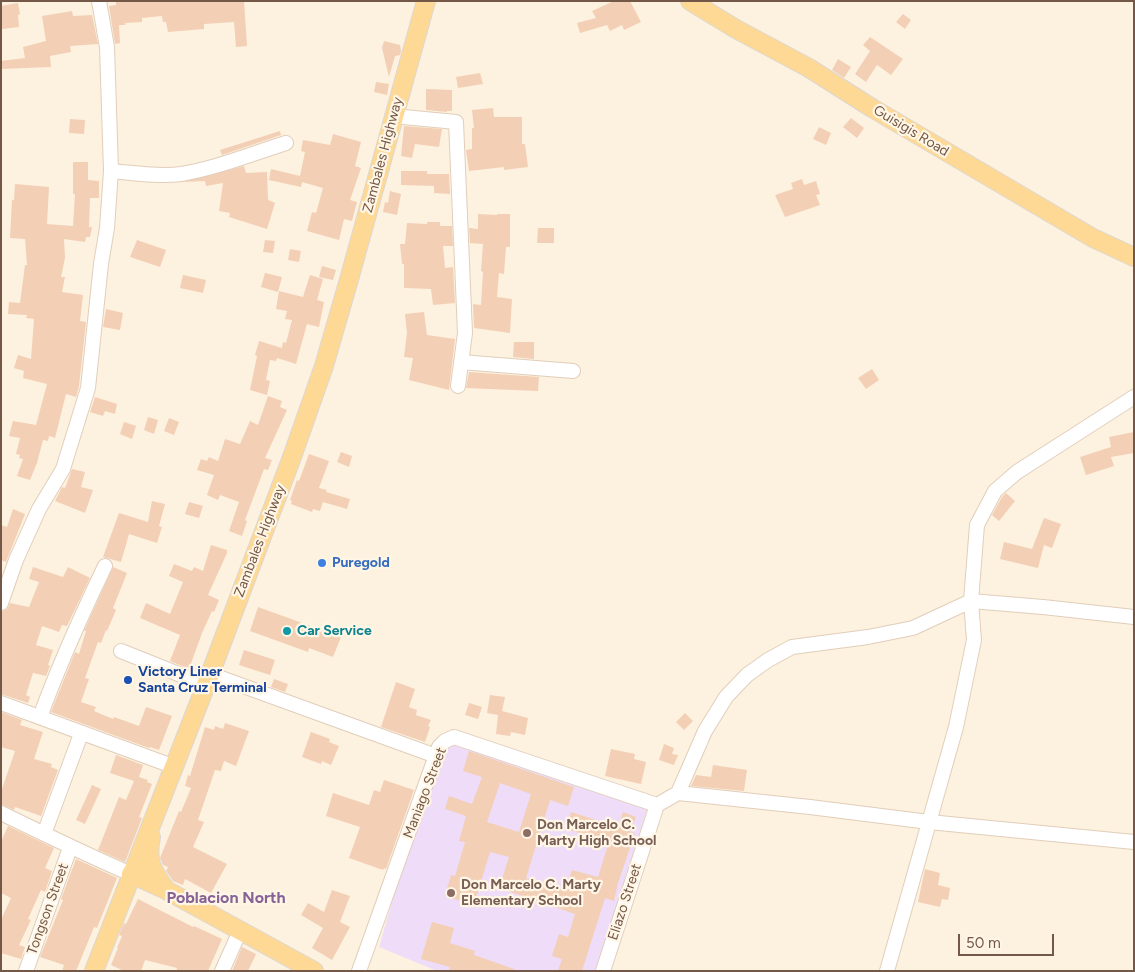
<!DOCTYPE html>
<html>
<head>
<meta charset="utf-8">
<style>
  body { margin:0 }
  #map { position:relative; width:1135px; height:972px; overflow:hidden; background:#fdf2df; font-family:Figtree,sans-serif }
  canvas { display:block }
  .frame { position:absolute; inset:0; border:2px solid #735747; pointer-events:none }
  .scale { position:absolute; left:958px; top:934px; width:96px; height:22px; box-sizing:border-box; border:2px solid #735747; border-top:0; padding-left:6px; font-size:15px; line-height:18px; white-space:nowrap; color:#735747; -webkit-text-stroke:4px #fff6e6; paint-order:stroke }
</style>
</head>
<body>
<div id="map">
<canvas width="1135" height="972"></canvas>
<div class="frame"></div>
<div class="scale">50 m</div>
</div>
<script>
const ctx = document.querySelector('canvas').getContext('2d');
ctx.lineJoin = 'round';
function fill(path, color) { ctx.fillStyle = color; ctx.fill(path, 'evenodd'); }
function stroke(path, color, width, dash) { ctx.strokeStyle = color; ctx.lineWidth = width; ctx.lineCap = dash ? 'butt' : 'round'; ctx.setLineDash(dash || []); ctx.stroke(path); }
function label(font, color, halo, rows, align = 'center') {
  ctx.font = font + ' Figtree,sans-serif'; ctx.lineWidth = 4.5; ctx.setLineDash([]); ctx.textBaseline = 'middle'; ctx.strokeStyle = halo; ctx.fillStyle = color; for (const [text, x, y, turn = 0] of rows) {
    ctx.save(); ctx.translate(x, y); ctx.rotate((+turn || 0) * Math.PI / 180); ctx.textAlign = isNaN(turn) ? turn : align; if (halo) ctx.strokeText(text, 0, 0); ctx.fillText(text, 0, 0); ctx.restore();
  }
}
const education = new Path2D(`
  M453,740L647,809L596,971H437L379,947L405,858L443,745Z`);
const building = new Path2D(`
  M116,1H244L247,46L236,47L234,22L204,24V29L168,32L166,22H163L162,16L142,18V22L125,23V25H119L120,43L115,44L109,6L116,5Z
  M614,1H630L641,22L624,30L622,25L610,31L607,25L580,33L577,23L596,18L592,11Z
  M18,3L20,14L18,15L19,27L2,29L1,6Z
  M72,11L73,16L92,15L98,44L70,46L71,52L50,56L51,67L1,69V61L25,58L23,47L46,41L42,16Z
  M903,14L911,20L905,29L896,22Z
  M870,37L903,59L891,75L877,65L866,82L855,74L870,51L863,45Z
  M384,41L400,45L401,51L400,55L395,56L389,77L382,48Z
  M838,59L851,67L844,78L832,70Z
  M480,73L483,84L458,88L456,77Z
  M376,82L389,84L387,95L374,92Z
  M426,89L452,90V111H447V112L426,110Z
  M493,108L494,117H522V144H525L528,167L504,170V167L469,171L466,150L472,149V128H474L472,110Z
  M851,118L864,128L857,138L843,127Z
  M70,119L85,120L84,134L69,133Z
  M404,126L442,129L439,147L415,144L412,158L401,156Z
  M819,127L831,133L826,145L813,139Z
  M280,131L281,135L222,155L220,150Z
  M333,134L361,142L355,166L361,168L350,200L357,202L352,221L344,219L339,240L307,231L312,212L316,213L323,188L302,182L301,187L269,180L271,169L300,176L305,152L301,151L303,140L330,145Z
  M73,162H88V180L99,181V198H90L89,227H92L90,237H86L85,242L64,239L65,258L61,277H65L62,292L83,295L80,321L86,322L79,386L76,397L66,394L55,438L49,436L48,441L43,440L37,463L30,480L17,476L23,459L19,458L20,455L16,454L20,438L9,436L13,421L36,425L47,384L23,378L24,371L14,368L18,355L31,359L34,319L26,318L27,315L8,314L9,302L20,303L25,265H27L25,239L10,238L12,200H14L15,184L49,187L47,224L73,226L75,194H73Z
  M244,166L246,173L267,172L268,200L275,203L267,229L229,217L230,213L219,211L223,183L206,186L205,181L183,182Z
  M401,171H427V174H449L450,194L434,193V186L401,185Z
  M802,179L804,185L816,181L820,194L816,195L820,205L785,217L775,195L793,189L791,183Z
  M390,191L401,194L397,215L383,212L385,202L388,203Z
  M478,214L497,215V214H510V247H506L504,274L499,273L497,297L512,299L510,333L474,328L473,304L481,305L483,272L481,271L483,244L470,243L469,228L478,229Z
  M427,222H440V226H452L453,246H443L445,268L453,267L455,303L433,305L431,289L404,288V264H402L400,244H405L407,223L427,224Z
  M538,228H554V243H537Z
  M137,240L166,250L160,267L130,257Z
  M265,240L275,241L273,253L263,252Z
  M290,249L301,251L299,262L288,260Z
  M322,266L336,270L333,280L319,277Z
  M265,273L282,277L278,292L261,287Z
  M183,275L206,280L203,293L180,288Z
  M310,275L323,279L317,300L324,302L319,327L307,324L296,364L277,358L276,361L270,360L266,380L270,381L267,395L250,390L257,356L255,355L259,341L282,348L283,342L286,343L292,320L285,319L287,311L276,309L279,291L303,297Z
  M106,309L123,313L120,330L103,327Z
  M424,312L427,335L455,339L449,390L409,380L413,358L404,357L407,333L405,314Z
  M514,342H534V359L513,357Z
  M872,369L879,380L866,389L858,378Z
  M469,372L539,377L538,391L466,388Z
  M268,396L282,401L280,407L287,410L265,458L272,460L268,470L264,469L245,520L247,521L242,536L229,531L239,502L220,495L218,500L207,495L214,475L197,470L201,459L207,461L209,457L218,461L225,439L240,444L250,421L258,425Z
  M95,397L117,404L115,414L105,411L103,416L90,412Z
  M148,417L158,420L154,434L144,430Z
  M169,418L179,422L174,435L164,431Z
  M124,422L136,426L132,439L120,434Z
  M1134,432V453L1111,457L1114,466L1086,475L1080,457L1111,447L1109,437Z
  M341,452L352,456L349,467L337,462Z
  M309,454L329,461L319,488L327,490L326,492L350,499L347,509L323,502L320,511L313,509L312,512L291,504L292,501L290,500L297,480L299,481Z
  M72,469L85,472L81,487L93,490L85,513L55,501L62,487L65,488Z
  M1006,493L1015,501L999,521L992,515L1002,497Z
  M152,501L165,504L159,526L162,527L157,543L129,534L121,562L103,557L119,513L148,522Z
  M189,502L203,506L199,518L185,514Z
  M13,509L25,514L6,562L1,560V525L7,527Z
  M1044,518L1061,524L1052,548L1044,545L1038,568L1000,559L1004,542L1032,549Z
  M211,545L227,550V553L208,595L219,600L214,612L212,611L202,633L189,669L170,661L180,635L140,618L146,603L170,614L183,582L169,576L174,564L192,571L194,567L203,571Z
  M33,567L63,577L68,567L90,578L67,626L62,625L59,632L42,626L36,645L53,650L48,665L50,666L46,676L33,673L26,695L30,697L28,703L1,694V612L7,609L10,603L29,607L39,582L29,579Z
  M113,567L127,573L113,608L116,610L107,631L106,630L101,643L98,642L85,678L89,679L81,702L96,707L94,711L113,719L114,717L139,726L146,707L172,716L159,750L150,747L149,748L51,712L75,652L79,654L86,631H84Z
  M258,607L341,637L333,657L309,648L308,652L250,631Z
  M244,650L275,660L270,675L239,665Z
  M274,679L288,684L285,692L271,687Z
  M396,682L415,689L409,707L417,710L416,715L431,720L428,726L430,727L425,742L381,727Z
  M490,695L505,697L502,711L528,718L525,735L511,732L510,736L496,734L498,715L487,713Z
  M469,703L482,707L478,719L465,715Z
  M1,712L22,720L20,725L43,732L34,759L52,764L51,767L58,770L41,816L15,807L14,810L1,804V792L15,751L1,747Z
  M685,713L693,721L684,730L676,722Z
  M225,723L249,731L236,766L224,761L221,771L215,770L198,820L204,822L193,847L227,864L211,893L185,879L183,885L173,881L166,871L168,867L163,865L160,858L179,811L181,812L191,788L185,786L188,775L190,776L205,727L214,730L215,726L223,729Z
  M311,732L330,739L329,742L339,746L331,765L322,761L321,764L302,757Z
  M664,744L674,748L672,754L678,755L674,765L659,760Z
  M611,749L635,754L634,759L646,762L641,784L605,776Z
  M469,751L574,787L568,806L550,800L526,878L565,891L572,870L598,877L609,842L566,829L571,812L618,827L623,812L636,817L630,832L635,833L618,883L614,901L605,898L582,971H558L562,959L552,956L559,934L568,937L575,914L499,888L509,857L490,852L474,905L445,896L451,875L455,876L465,842L459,841L466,816L445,809L449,796L472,804L482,777L463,771ZM500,783L531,794L519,832L487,822Z
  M116,755L143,765L139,777L148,780L147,782L152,784L139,817L142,818L125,862L98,850L119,797L126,800L134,781L110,773Z
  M713,765L747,770L744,791L691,786L696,775L711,777Z
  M384,780L414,790L386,869L384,868L383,870L349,858L360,827L326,816L333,793L369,805L374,790L380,792Z
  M92,785L101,789L85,824L76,820Z
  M8,826L54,848L45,868L52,871L45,892L41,890L28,919L31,920L19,945L25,947L21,959L1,953V920L11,898L1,893V842Z
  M76,859L117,878L97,928L94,927L76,971H62L64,965L40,957L63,900L61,899Z
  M925,869L940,873L938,885L950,888L948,900L942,899L940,907L918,902Z
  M332,890L350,896L340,922L350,927L332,960L312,948L323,928L301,915L308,903L324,912Z
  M138,899L193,927L194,926L222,939L208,971H176L177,968L145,960L141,971H124L111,965L118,948H117L122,936L119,935L124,923L126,924Z
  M432,922L454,928L450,943L475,951L474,955L514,969V971H449L450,967L421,959Z
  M242,947L256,954L248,971H232Z`);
const minor = new Path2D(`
  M393,116L456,122L465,333L458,386
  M111,171C133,173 159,177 181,174C217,168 251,154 286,143
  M461,362L573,371
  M1,603L16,560L39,509L63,469L88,388L101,264L107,228L111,171L107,47L99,1
  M121,651L206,685
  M210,674L436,756
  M1,703L175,767
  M40,717C59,665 81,616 105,566
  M678,793L705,731L726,697L747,675L768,660L792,647L868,637L913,628L971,601L1043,607L1134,617
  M657,805L678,793L810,807L929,822L1134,842
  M1,813C44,834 87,855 131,874
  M44,834L81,734
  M26,971L70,848
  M222,971L240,931
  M359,971L439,747L445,741L454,737L657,805
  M603,971L657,805
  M887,971L956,727L974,640L971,601L977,525L995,491L1017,472L1134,397`);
const major = new Path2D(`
  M690,1L736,29L809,68L872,108L1093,238L1134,257
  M151,837C146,862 152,870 166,890
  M131,874L166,890L314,971
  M94,971L206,685L292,457L324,366L350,276L426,1`);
const markers = [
  [322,563,5,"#3f7fe0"],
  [287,631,5,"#0f9aa8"],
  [128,680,5,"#1a4fb4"],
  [527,833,5,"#8d6e63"],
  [451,893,5,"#8d6e63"]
];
const streetNames = [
  ["Guisigis Road",911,131,31],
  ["Zambales Highway",383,155,-75],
  ["Zambales Highway",260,541,-69],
  ["Maniago Street",425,793,-69],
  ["Eliazo Street",625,902,-72],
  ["Tongson Street",48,909,-70]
];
const shopNames = [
  ["Puregold",332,563]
];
const cultureNames = [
  ["Car Service",297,631]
];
const transitNames = [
  ["Victory Liner",138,672],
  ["Santa Cruz Terminal",138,688]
];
const educationNames = [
  ["Don Marcelo C.",537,825],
  ["Marty High School",537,841],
  ["Don Marcelo C. Marty",461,885],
  ["Elementary School",461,901]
];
const quarterNames = [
  ["Poblacion North",226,898]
];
fill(education, '#efdcf8');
fill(building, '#f3cfb6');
stroke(minor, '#e1cebb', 16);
stroke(major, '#ddd7d3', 20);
stroke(minor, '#fff', 14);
stroke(major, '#fdd995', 18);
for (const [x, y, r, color] of markers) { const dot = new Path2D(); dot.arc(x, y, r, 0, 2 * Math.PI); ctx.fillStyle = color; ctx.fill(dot); stroke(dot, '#fff6e6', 2); }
label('14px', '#735747', '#fff6e6', streetNames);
label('bold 14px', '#366cbe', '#fff6e6', shopNames, 'left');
label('bold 14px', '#0d838f', '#fff6e6', cultureNames, 'left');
label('bold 14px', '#164399', '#fff6e6', transitNames, 'left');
label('bold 14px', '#785e54', '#fff6e6', educationNames, 'left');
label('bold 16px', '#866297', '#fff6e6', quarterNames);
</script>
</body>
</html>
